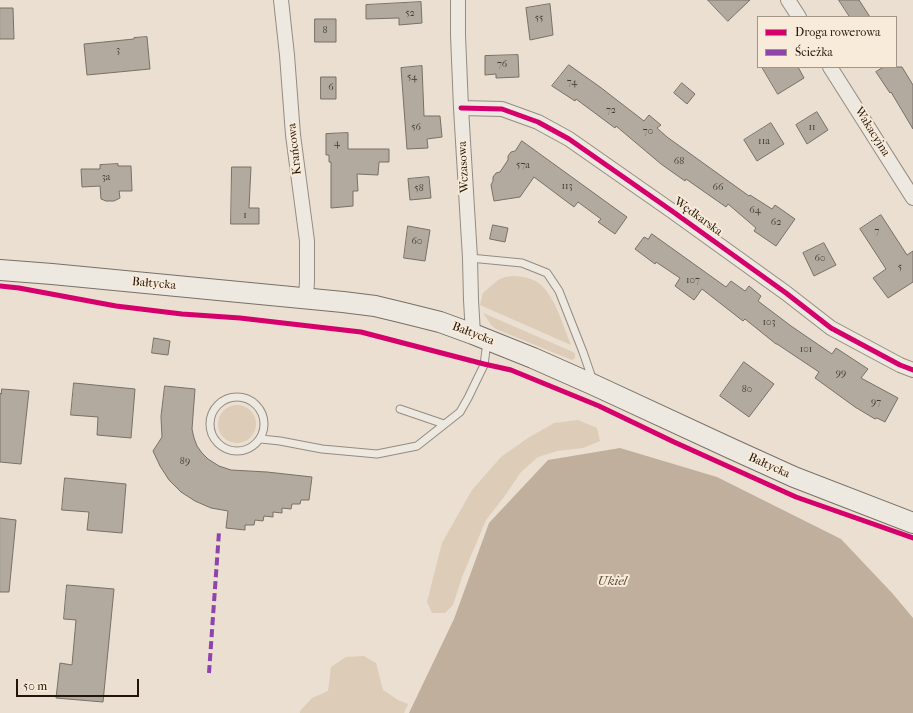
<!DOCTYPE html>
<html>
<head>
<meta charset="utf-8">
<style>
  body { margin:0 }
  #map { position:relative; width:913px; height:713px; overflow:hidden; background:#eadfd0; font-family:"IM FELL French Canon",serif }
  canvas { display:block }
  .legend { position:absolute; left:757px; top:16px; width:140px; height:52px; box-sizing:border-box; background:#f8ebd9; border:1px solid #a39586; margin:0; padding:5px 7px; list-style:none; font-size:12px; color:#231509 }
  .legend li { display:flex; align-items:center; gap:8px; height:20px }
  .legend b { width:20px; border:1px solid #a39586 }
  .scale { position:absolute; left:16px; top:679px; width:123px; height:18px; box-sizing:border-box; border:2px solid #231509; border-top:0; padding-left:5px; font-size:12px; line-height:14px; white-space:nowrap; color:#231509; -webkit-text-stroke:3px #f8ebd9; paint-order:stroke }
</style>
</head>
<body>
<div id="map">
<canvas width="913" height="713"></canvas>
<ul class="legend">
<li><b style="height:5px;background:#d6006c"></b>Droga rowerowa</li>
<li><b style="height:5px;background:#8e44ad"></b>Ścieżka</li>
</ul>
<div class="scale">50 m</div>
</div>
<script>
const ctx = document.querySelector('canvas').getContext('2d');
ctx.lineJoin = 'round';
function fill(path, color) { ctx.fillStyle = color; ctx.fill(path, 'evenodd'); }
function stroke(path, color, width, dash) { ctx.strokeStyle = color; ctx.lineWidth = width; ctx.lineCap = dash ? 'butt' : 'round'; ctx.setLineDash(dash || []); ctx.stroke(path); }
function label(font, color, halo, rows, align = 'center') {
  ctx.font = font + ' "IM FELL French Canon",serif'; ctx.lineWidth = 4; ctx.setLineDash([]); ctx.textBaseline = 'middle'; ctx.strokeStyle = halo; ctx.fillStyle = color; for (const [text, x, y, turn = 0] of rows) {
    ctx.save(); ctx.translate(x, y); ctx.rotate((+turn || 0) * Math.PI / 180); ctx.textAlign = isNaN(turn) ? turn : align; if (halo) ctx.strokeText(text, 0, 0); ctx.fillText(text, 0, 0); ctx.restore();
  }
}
const green = new Path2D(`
  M513,276C522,276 532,278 540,284C556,298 563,326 571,345L480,305L483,293L498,280L505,277Z
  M483,313L573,352L575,354V358L572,360L496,329L492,326Z
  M218 424a19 19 0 1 1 38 0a19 19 0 1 1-38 0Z
  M578,420L597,428L600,441L583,448L557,451L538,457L521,472L504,497L486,520L462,577L453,605L445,613H432L427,602L442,543L472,490L501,457L528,438L554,423Z
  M364,656L376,663L383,690L398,700L408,704L404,713H300V711L312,698L328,691L331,667L346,657Z`);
const water = new Path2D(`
  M620,448L717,477L841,539L893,594L913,618V713H409L454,619L489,523L548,460Z`);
const building = new Path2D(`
  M708,0H750L728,21Z
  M839,0H859L870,17H850Z
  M421,2L422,23L399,25V18L366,19V5Z
  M550,4L553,35L530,40L526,8Z
  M0,8H13L14,39H0Z
  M315,19H336V42H315Z
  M147,37L150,69L87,75L84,44L134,39V38Z
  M518,55L519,77L496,78V74L485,75V56Z
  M569,65L600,87L644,121L649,115L661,125L657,128L667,137L749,196L750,195L772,209L775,205L795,219L776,246L754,231L756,228L728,204L726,207L686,179L685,181L661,164L616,126L615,128L576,99L575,101L552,86Z
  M422,66L424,116H440L442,137L427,139L428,148L407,149L401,68Z
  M762,67H798L804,78L778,94Z
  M884,67H902L913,85V129L891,92L890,93L876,72Z
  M321,77H336V99H321Z
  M682,83L695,94L687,104L674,93Z
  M817,112L828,130L807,144L796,125Z
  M771,123L784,144L757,161L744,140Z
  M348,133V149H389V162H379L378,175L357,174L358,191H353V206L331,208V162H329V155H326V134Z
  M522,141L627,217L615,234L598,222L601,219L578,202L574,207L534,177L520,197L494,201L491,185L493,181V177L496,173L500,172L508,160V156L511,152L515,151Z
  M118,164V166H131L132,191H119L120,198L114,201H106L101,199L100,186L82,187L81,169H100V165Z
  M232,167H251L249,208H259V224H231Z
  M429,177L431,198L410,200L408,179Z
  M881,215L907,255L913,251V282L888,298L873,278L886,269L860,229Z
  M493,225L508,228L505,242L490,239Z
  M408,226L430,230L425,261L404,258Z
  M652,234L726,287L731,281L745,291L749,286L761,296L758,301L791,326L832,354L836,348L868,369L861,378L898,398L885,422L877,418L875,419L855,407L815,378L819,372L777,344H776L745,319L743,321L702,289L694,300L675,286L680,278L656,262L655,264L635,249L644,237L648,239Z
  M824,243L836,265L814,276L803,253Z
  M154,338L170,341L168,355L152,353Z
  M744,362L774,384L749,417L720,396Z
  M74,383L135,389L131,438L97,435L98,417L71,415Z
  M165,386L195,389L192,429L194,438L197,446L202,453L208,459L219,466L231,470L267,472L312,477L309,500H301L300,504H292L291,509L282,508V513L273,512V517L264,516L263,521L255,520L254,525H245V530L226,528L228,511L211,508L195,501L181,492L169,480L160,466L153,451L162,437L161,417Z
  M2,389L29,391L21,464L0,462V393L1,394Z
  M65,478L126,484L122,533L87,530L89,512L62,510Z
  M0,518L16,520L9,592H0Z
  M67,585L114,589L103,702L56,698L60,663L72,665L76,620L64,619Z`);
const service = new Path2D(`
  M470,258L522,263L547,273L559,291L583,352L593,381
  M210 424a27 27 0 1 1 54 0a27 27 0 1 1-54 0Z
  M400,409L444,424
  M261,439L280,441L322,449L377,454L417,446L460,412L468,398L484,365L487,342`);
const minor = new Path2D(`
  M281,0L287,55L293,135L307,241V281L306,298
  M458,0V35L461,108L470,258L471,300L473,334
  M788,0L799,17
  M830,67L913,198
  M461,108L502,109L538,122L569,139L672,211L786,293L831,328L900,365L913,370`);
const secondary = new Path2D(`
  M0,270L52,274L343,302L375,306L404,313L440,322L473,334L533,358L594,385L730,448L794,477L913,523`);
const quiet = new Path2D(`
  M209,673L219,532`);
const cycleway = new Path2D(`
  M461,108L502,109L538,122L569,139L672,211L786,293L831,328L900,365L913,370
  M0,286L19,288L116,306L182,314L240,318L361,332L484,364L511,370L599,406L674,442L796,497L913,538`);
const numberNames = [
  ["52",410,14],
  ["55",539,19],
  ["8",325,31],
  ["3",118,51],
  ["76",502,65],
  ["54",412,78],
  ["74",572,83],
  ["6",331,88],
  ["72",611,111],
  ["56",416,128],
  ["11",812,128],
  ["70",648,132],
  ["11a",764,142],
  ["4",337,144],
  ["68",679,162],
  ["57a",523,166],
  ["3a",106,178],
  ["113",567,187],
  ["66",718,188],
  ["58",419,189],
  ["64",755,211],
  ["1",245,216],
  ["62",776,223],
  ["7",877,232],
  ["60",417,242],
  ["60",820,259],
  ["5",900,268],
  ["107",693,281],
  ["103",769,323],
  ["101",806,350],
  ["99",841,374],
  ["80",747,390],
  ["97",876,403],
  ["89",185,462]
];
const streetNames = [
  ["Wakacyjna",872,132,58],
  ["Krańcowa",295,149,-96],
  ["Wczasowa",464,167,-93],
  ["Wędkarska",698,217,36],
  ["Bałtycka",154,284,5],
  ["Bałtycka",473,334,21],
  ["Bałtycka",769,466,24]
];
const waterNames = [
  ["Ukiel",612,582]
];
fill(green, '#dcccb8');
fill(water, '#c0af9c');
fill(building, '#b2aa9f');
stroke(building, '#787067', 1);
stroke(service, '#948c82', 9);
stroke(minor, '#948c82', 16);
stroke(secondary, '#787067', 22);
stroke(service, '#ede8e0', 7);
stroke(minor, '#ede8e0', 14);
stroke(secondary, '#ede8e0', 20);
stroke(quiet, '#8e44ad', 4, [8, 4]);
stroke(cycleway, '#d6006c', 5);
label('10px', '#473a2e', null, numberNames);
label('12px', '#231509', '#f8ebd9', streetNames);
label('italic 13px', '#5b4b3b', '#f8ebd9', waterNames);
</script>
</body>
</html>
